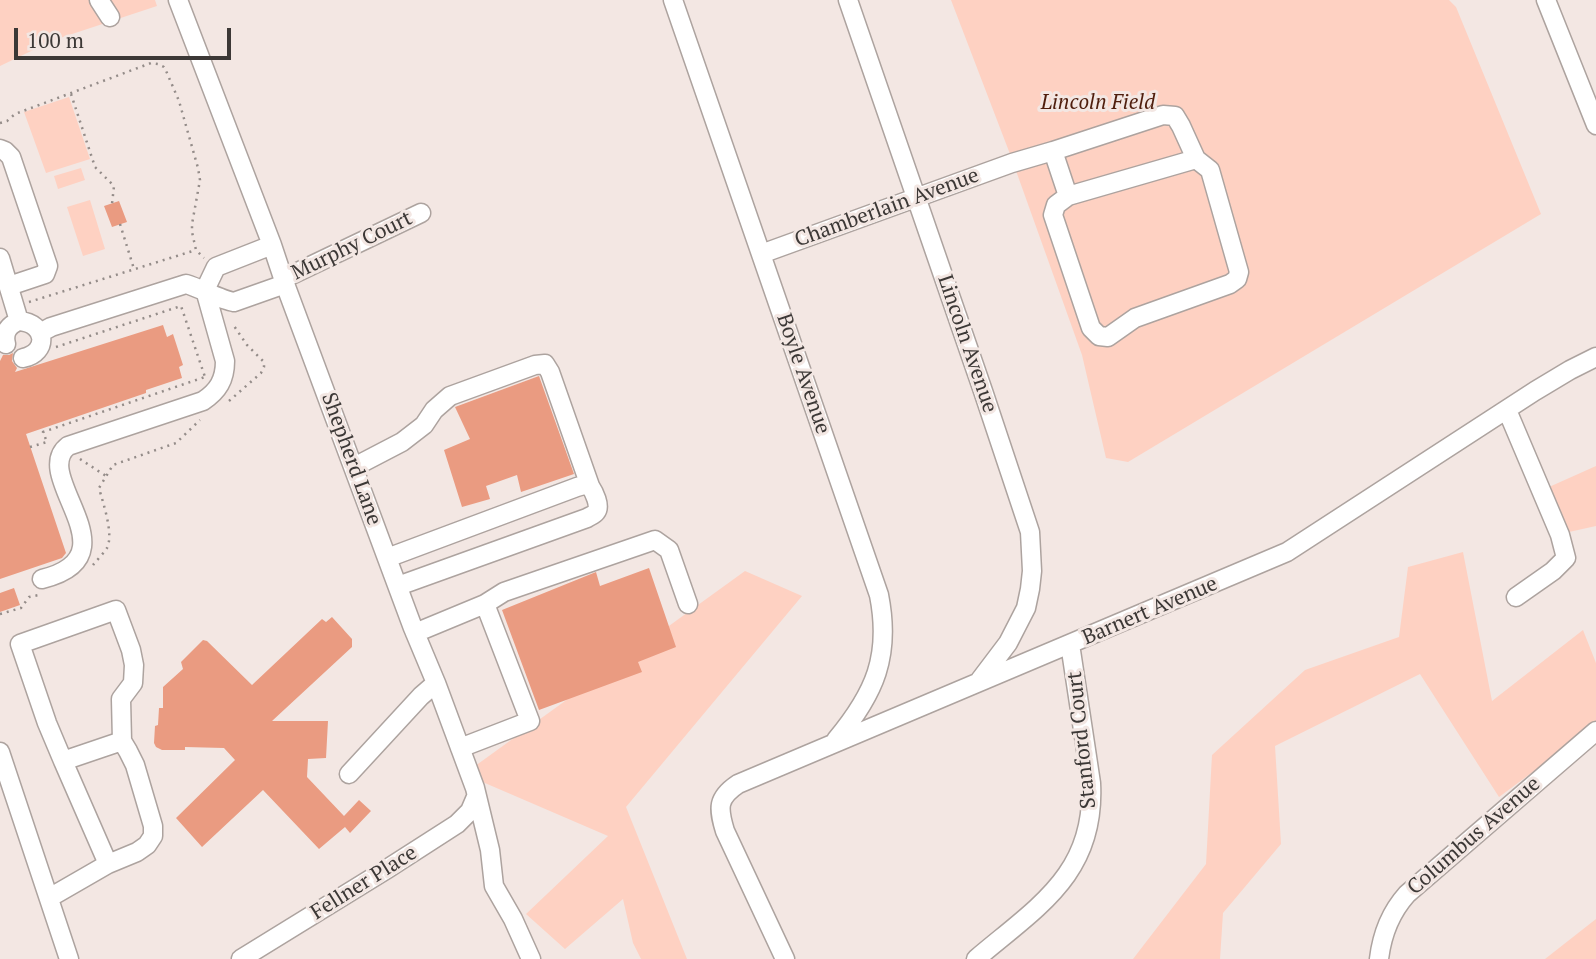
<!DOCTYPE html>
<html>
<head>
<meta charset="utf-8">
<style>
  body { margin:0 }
  #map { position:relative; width:1596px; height:959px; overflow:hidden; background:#f3e7e3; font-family:"PT Serif",serif }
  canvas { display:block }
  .scale { position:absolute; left:14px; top:28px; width:217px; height:32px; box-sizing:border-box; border:4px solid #3c3836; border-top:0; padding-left:9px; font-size:21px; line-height:24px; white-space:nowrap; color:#3c3836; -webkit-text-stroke:5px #f3e7e3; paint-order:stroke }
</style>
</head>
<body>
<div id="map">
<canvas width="1596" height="959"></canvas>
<div class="scale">100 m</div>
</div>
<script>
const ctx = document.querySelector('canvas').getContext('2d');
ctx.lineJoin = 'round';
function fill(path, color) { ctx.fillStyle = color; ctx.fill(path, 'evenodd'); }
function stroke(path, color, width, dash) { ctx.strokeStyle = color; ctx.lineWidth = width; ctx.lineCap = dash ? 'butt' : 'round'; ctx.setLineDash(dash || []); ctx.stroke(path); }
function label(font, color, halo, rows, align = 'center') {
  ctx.font = font + ' "PT Serif",serif'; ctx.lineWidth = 6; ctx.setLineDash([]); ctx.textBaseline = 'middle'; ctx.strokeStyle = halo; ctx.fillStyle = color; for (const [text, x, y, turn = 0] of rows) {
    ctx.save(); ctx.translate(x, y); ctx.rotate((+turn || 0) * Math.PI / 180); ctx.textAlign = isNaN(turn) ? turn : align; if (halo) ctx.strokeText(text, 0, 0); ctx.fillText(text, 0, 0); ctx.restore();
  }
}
const green = new Path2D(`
  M0,0H155L157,6L54,40L0,66Z
  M951,0H1449L1456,7L1541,214L1128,462L1106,458L1082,355L1010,154Z
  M69,97L90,159L46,173L24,112Z
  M81,168L85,180L58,189L54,176Z
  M90,200L105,249L83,256L67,207Z
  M1596,466V526L1569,532L1549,487Z
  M1463,552L1492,701L1583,630L1596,663V725L1499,797L1420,674L1275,746L1281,844L1223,913L1220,959H1133L1206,864L1212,755L1305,670L1399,637L1408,567Z
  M745,571L802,596L626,807L687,959H641L633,943L623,899L565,949L526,914L608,836L464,774Z
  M1596,919V959H1545Z`);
const building = new Path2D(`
  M119,201L127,222L112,227L104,206Z
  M163,325L167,337L173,334L183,365L179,367L182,378L146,390V393L26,434L66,553L62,558L0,579V361L3,355H9L13,353L12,361L17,368L15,372Z
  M539,376L574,474L521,492L517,475L486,486L490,499L462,507L444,450L470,439L455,407Z
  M649,568L676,647L638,662L642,672L539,710L502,610L596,572L600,586Z
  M14,588L20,605L0,612V593Z
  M332,617L352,639V647L272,721H328L326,758L308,759L307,777L344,816L359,800L371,811L350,833L345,827L319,849L263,790L202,847L176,818L235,760L224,748L185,747V750H162L156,747L154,743L155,726L158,725L159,708H163V687L183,669L181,662L203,640L207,641L252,685L322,619L326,622Z`);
const path = new Path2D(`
  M71,94L95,167L114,186L112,204
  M0,123L7,121L15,114L151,63L158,64L164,67L167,73L179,101L198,168L200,180L192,224V232L196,250L204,258
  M120,224L134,269
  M29,302L196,250
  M56,347L181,306L205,377
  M229,401L261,373L264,367V362L247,345L232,323
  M30,447L47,442L43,432L205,377
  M80,459L106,476
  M93,565C97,560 103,554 107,548C114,534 103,503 99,488L113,465L176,443L200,420
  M0,614L21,608L29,597L39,595`);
const minor = new Path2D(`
  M99,0L110,17
  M178,0L272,245L285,284L413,628L436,683L475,788L490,850L494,886L513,919L531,959
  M673,0L879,595C891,656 875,693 836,740
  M848,0L983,391L1030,532L1032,571L1030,589L1026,608L1008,643L980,680
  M1546,0L1596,125
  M0,149L5,151L11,157L48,266L45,274L9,286
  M1068,196L1056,205L1053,215L1091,328L1099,336L1108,337L1135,318L1230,284L1237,279L1239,272L1210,170L1196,159
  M761,254L1012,163L1053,151L1068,196L1196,159L1181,126L1175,116L1163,115L1053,151
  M0,258L19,321
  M283,279L421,213
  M40,333L51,327L186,284C200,288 221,300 234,302L285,284
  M6,344C3,332 9,325 19,321C47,323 49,353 23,358
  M1507,410L1560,535L1566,558L1553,571L1516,597
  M354,467L402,442L424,425L434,410L450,396L535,365L545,364L550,372L590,486
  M387,558L577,487L584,485L590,486C594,492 601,506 596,512C594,515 590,516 587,518L398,586
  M42,579C137,556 29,476 68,446L203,401C218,391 225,380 225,361L205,290L216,267L272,245
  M485,604L504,592L655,540L669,550L688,604
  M415,633L485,604L530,721L460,748
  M0,752L69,959
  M63,761L108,864
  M349,774L421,696L436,683
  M49,898L108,864L137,852L147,845L153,836V826L135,765L128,751L122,741L121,699L133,683L134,665L131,650L116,610L20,644L47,723L63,761L122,741
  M241,959L387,869L457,824L470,811L476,797
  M785,959L725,831C718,808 717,798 738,784L1287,552L1535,391L1570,370L1596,357
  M976,959C1037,907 1096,874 1091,783L1070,644
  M1379,959C1382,934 1390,913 1407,894L1596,731`);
const parkNames = [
  ["Lincoln Field",1098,103]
];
const streetNames = [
  ["Chamberlain Avenue",887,208,-20],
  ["Murphy Court",352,246,-26],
  ["Lincoln Avenue",967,344,71],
  ["Boyle Avenue",803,374,71],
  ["Shepherd Lane",351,459,70],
  ["Barnert Avenue",1150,611,-23],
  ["Stanford Court",1082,740,-96],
  ["Columbus Avenue",1474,836,-41],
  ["Fellner Place",364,883,-32]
];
fill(green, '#fed1c2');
fill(building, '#ea9b81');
stroke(minor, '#ada39f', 21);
stroke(path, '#948c89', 2.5, [2, 5]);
stroke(minor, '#fff', 18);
label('italic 21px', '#4f1e0d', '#f3e7e3', parkNames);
label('21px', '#3c3836', '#f3e7e3', streetNames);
</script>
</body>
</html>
